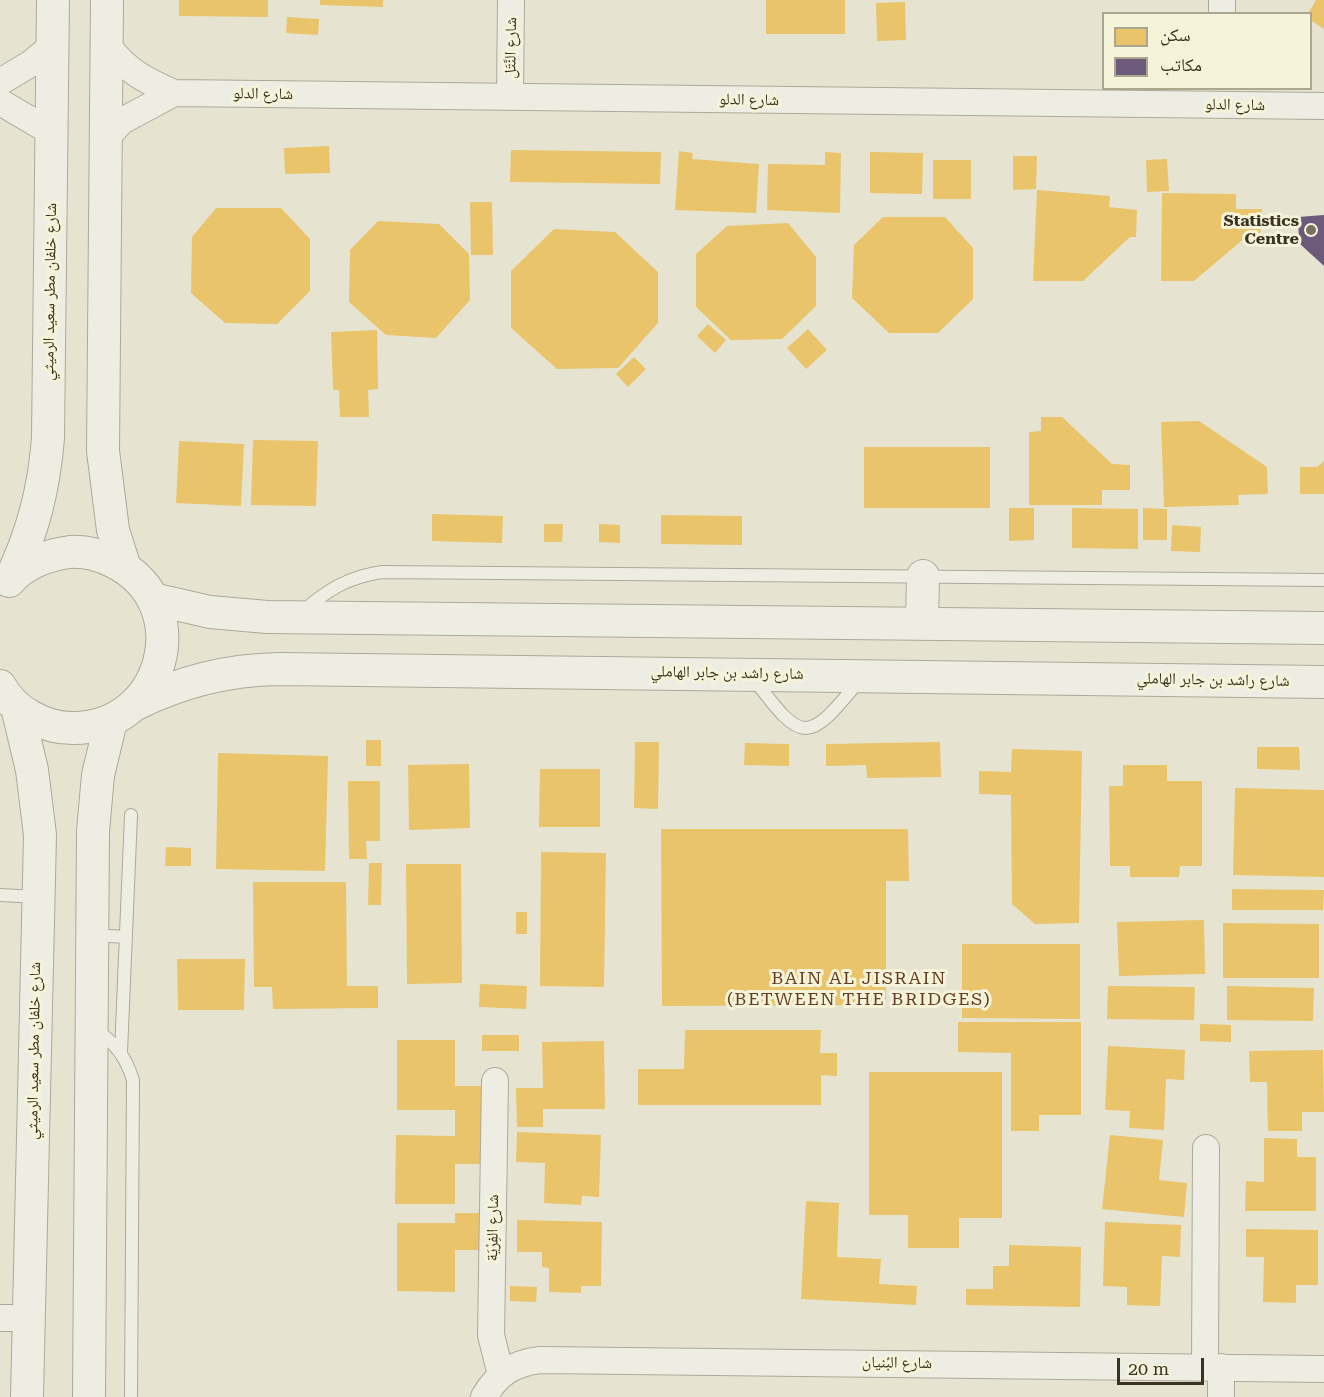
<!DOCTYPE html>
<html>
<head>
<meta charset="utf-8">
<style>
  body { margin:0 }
  #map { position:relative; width:1324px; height:1397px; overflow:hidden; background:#e6e4d1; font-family:"Roboto Serif","Noto Naskh Arabic",serif }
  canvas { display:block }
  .legend { position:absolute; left:1102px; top:12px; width:210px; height:78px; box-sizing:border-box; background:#f5f3d9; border:2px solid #aba68f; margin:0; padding:8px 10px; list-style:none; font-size:18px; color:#3b3321 }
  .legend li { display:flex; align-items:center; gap:12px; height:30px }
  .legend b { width:30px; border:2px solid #aba68f }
  .scale { position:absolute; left:1117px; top:1358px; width:87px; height:27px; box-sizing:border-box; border:3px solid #3b3321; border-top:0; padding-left:8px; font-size:18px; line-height:21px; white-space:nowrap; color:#3b3321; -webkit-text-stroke:4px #f5f3d9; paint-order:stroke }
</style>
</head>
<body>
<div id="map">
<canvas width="1324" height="1397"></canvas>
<ul class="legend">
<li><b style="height:16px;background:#e9c46a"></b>سكن</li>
<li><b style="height:16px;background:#6d597a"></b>مكاتب</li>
</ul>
<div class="scale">20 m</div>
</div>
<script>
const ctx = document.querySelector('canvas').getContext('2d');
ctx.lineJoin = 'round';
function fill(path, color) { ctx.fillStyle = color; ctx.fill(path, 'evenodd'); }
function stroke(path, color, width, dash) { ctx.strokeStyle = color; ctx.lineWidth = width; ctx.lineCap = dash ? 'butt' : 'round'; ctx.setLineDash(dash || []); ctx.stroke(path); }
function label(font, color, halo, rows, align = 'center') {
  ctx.font = font + ' "Roboto Serif","Noto Naskh Arabic",serif'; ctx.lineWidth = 6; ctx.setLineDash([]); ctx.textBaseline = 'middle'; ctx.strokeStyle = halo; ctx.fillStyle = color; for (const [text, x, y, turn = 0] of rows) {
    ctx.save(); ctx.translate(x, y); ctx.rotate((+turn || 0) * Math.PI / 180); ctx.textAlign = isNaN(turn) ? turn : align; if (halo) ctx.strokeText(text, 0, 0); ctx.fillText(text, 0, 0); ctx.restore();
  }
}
const homes = new Path2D(`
  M179,0H268V17L179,16Z
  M320,0H383V7L320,5Z
  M766,0H845V34H766Z
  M1316,0H1324V29L1310,20V14H1308Z
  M905,2L906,40L877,41L876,3Z
  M287,17L319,19L318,35L286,33Z
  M329,146L330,173L285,174L284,148Z
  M511,150L661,152L660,184L510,182Z
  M679,151L693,153L692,159L759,164L756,213L675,210Z
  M825,152L841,153L840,213L767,210L768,164L825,165Z
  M870,152L923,153L922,194L870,193Z
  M1013,156H1037L1036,189L1013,190Z
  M1167,159L1169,191L1147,192L1146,160Z
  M933,160H971V199H933Z
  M1037,190L1110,196L1109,207L1137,210L1136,237H1130L1083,281H1033Z
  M1162,193L1236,194V209H1262L1260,237H1246L1194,281H1161Z
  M470,202H492L493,255H471Z
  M216,208H281L310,239V291L277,324L225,323L191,293L192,237Z
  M883,217H945L973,248V299L938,333H889L852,298L854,245Z
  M378,221L439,224L469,254L470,300L436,338L386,335L349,302L350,250Z
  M788,223L816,257V306L782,339L731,340L696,307V254L727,226Z
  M554,229L615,232L658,272V323L618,368L557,369L511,328V271Z
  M708,324L726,340L715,353L697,336Z
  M808,329L827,350L806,369L787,348Z
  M377,330L378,389L368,390L369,417H340L339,390H333L331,332Z
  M634,357L646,369L628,387L616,374Z
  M1041,417H1062L1112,464L1130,465V490H1102V505H1029V432L1041,431Z
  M1199,421L1267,467L1268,494L1238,495L1239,505L1164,507L1161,422Z
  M253,440L318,441L316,506L251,505Z
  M179,441L244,444L241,506L176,503Z
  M864,447H990V508H864Z
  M1324,461V494H1300V467H1317Z
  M1009,508H1034V540L1009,541Z
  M1072,508L1138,509V549L1072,548Z
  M1143,508L1167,509V540H1143Z
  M432,514L503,516L502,543L432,541Z
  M661,515L742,516V545L661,544Z
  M544,524H563L562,542H544Z
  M599,524L620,525V543L599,542Z
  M1172,525L1201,527L1200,552L1171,551Z
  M366,740H381V766H366Z
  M635,742H659L658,809L634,808Z
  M940,742L941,777L867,778L866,765L826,766V744Z
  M745,743L789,744V766L744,765Z
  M1257,747H1299L1300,770L1257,769Z
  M1012,749L1082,751L1079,923L1035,924L1012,904L1011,795L979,794V771L1011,772Z
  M218,753L328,756L325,871L216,869Z
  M469,764L470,828L409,830L408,765Z
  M1123,765H1167V781H1202V866H1180L1179,877H1130V866H1110L1109,786H1123Z
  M540,769H600V827H539Z
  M348,781H380V841H366L367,859H349Z
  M1235,788L1324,790V877L1233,875Z
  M661,829H908L909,881H886V1005L662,1006Z
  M166,847L191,848V866H165Z
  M541,852L606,853L604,987L540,986Z
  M369,863H382L381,905H368Z
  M406,864H461L462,983L407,984Z
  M253,882H346L347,986H378V1008L273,1009L272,987H254Z
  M1232,889L1324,890L1323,910H1232Z
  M516,912H527V934H516Z
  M1204,920L1205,974L1119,976L1117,922Z
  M1223,923L1319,924V978H1223Z
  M962,944H1080V1019L962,1018Z
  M177,959H245L244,1010H178Z
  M480,984L527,986L526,1009L479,1007Z
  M1108,986L1195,987L1194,1020L1107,1019Z
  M1227,986L1314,988L1313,1021L1227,1020Z
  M958,1022H1081V1115H1039V1131H1011V1053L958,1052Z
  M1200,1024L1231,1025V1042L1200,1041Z
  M685,1030H821L820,1053H837V1076L821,1075V1105H638V1069H684Z
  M482,1035H519V1051H482Z
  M397,1040H455V1086H484L483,1164H455V1204H395L396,1135L455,1136V1110H397Z
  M604,1041L605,1109H543V1127H517L516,1088H543L542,1042Z
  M1108,1046L1185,1050L1184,1080L1166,1079L1164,1130L1129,1128L1130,1111L1105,1110Z
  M1323,1050L1324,1112H1302V1131H1268L1267,1082H1250L1249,1051Z
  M869,1072H1002V1218H959V1248H908V1215H869Z
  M517,1132L601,1135L599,1197L582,1196L581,1205L544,1203L545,1163L516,1162Z
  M1110,1135L1163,1140L1159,1180L1187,1183L1184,1217L1102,1209Z
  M1264,1138L1297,1139V1157H1316V1211H1245L1246,1181L1264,1182Z
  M806,1201L839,1203L837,1257L881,1259L879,1284L917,1286L916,1305L801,1299Z
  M455,1213H484V1250H455V1292L397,1291V1223H455Z
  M517,1220L602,1222L601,1286H581V1293L549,1292V1268L542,1267V1252H517Z
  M1105,1222L1181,1225L1180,1257L1162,1256L1160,1306L1127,1305V1287L1103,1286Z
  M1246,1229L1318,1230V1285H1296V1303L1263,1302L1264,1257H1246Z
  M1009,1245L1081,1247L1080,1307L966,1305V1289H993V1266H1009Z
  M510,1286L537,1287L536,1302L510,1301Z`);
const offices = new Path2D(`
  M1324,215V266L1299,243L1298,217Z`);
const service = new Path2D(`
  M302,612C327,590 348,577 382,572L1324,580
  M754,679C803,745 808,743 859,681
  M0,895L38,897
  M93,935L126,937
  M95,1029C115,1043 126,1057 133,1080L131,1397
  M121,1052L131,815`);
const minor = new Path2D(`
  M1222,14V0
  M107,45C127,71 144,80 174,93L1324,106
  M0,82L30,64L52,46
  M510,96L511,0
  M0,102L51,132
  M106,138L122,121L174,93
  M495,1081L491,1335L501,1375
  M0,1318H28
  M1205,1367L1206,1148
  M484,1397C497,1374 514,1363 540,1360L1324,1369
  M1221,1397V1367`);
const tertiary = new Path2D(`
  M107,0L103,451L113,530L125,568
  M11,578C33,532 44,489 48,438L53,0
  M153,599L210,612L267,617L1324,628
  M922,622L923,576
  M0,686C13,711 44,728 72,728C165,729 198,604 114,562C100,555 85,551 70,552C47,555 25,563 9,581
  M136,704C183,681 227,670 279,669L1324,682
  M17,707L32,770L40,835L27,1397
  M89,1397L93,831L98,775L111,721`);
const markers = [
  [1311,230,6,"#77715f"]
];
const streetNames = [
  ["شارع النَّتَل",511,48,-89],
  ["شارع الدلو",263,94,1],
  ["شارع الدلو",749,100,1],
  ["شارع الدلو",1235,105,1],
  ["شارع خلفان مطر سعيد الرميثي",50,292,-89],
  ["شارع راشد بن جابر الهاملي",727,673,1],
  ["شارع راشد بن جابر الهاملي",1213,680,1],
  ["شارع خلفان مطر سعيد الرميثي",34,1051,-89],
  ["شارع الفِرْيَة",493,1228,-89],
  ["شارع البُنيان",897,1363,1]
];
const poiNames = [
  ["Statistics",1299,221],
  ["Centre",1299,239]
];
const neighbourhoodNames = [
  ["BAIN AL JISRAIN",859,979],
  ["(BETWEEN THE BRIDGES)",859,1000]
];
fill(homes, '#e9c46a');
fill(offices, '#6d597a');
stroke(service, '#aca999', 14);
stroke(minor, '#aca999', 28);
stroke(tertiary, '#aca999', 34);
stroke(service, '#eeede3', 12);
stroke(minor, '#eeede3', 26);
stroke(tertiary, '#eeede3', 32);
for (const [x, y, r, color] of markers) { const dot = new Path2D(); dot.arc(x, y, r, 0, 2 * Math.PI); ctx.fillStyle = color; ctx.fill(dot); stroke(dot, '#f5f3d9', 2); }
label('16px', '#3b3321', '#f5f3d9', streetNames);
label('bold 16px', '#3b3321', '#f5f3d9', poiNames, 'right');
ctx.letterSpacing = '1.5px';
label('18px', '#673e22', '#f5f3d9', neighbourhoodNames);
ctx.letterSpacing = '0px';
</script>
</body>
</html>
